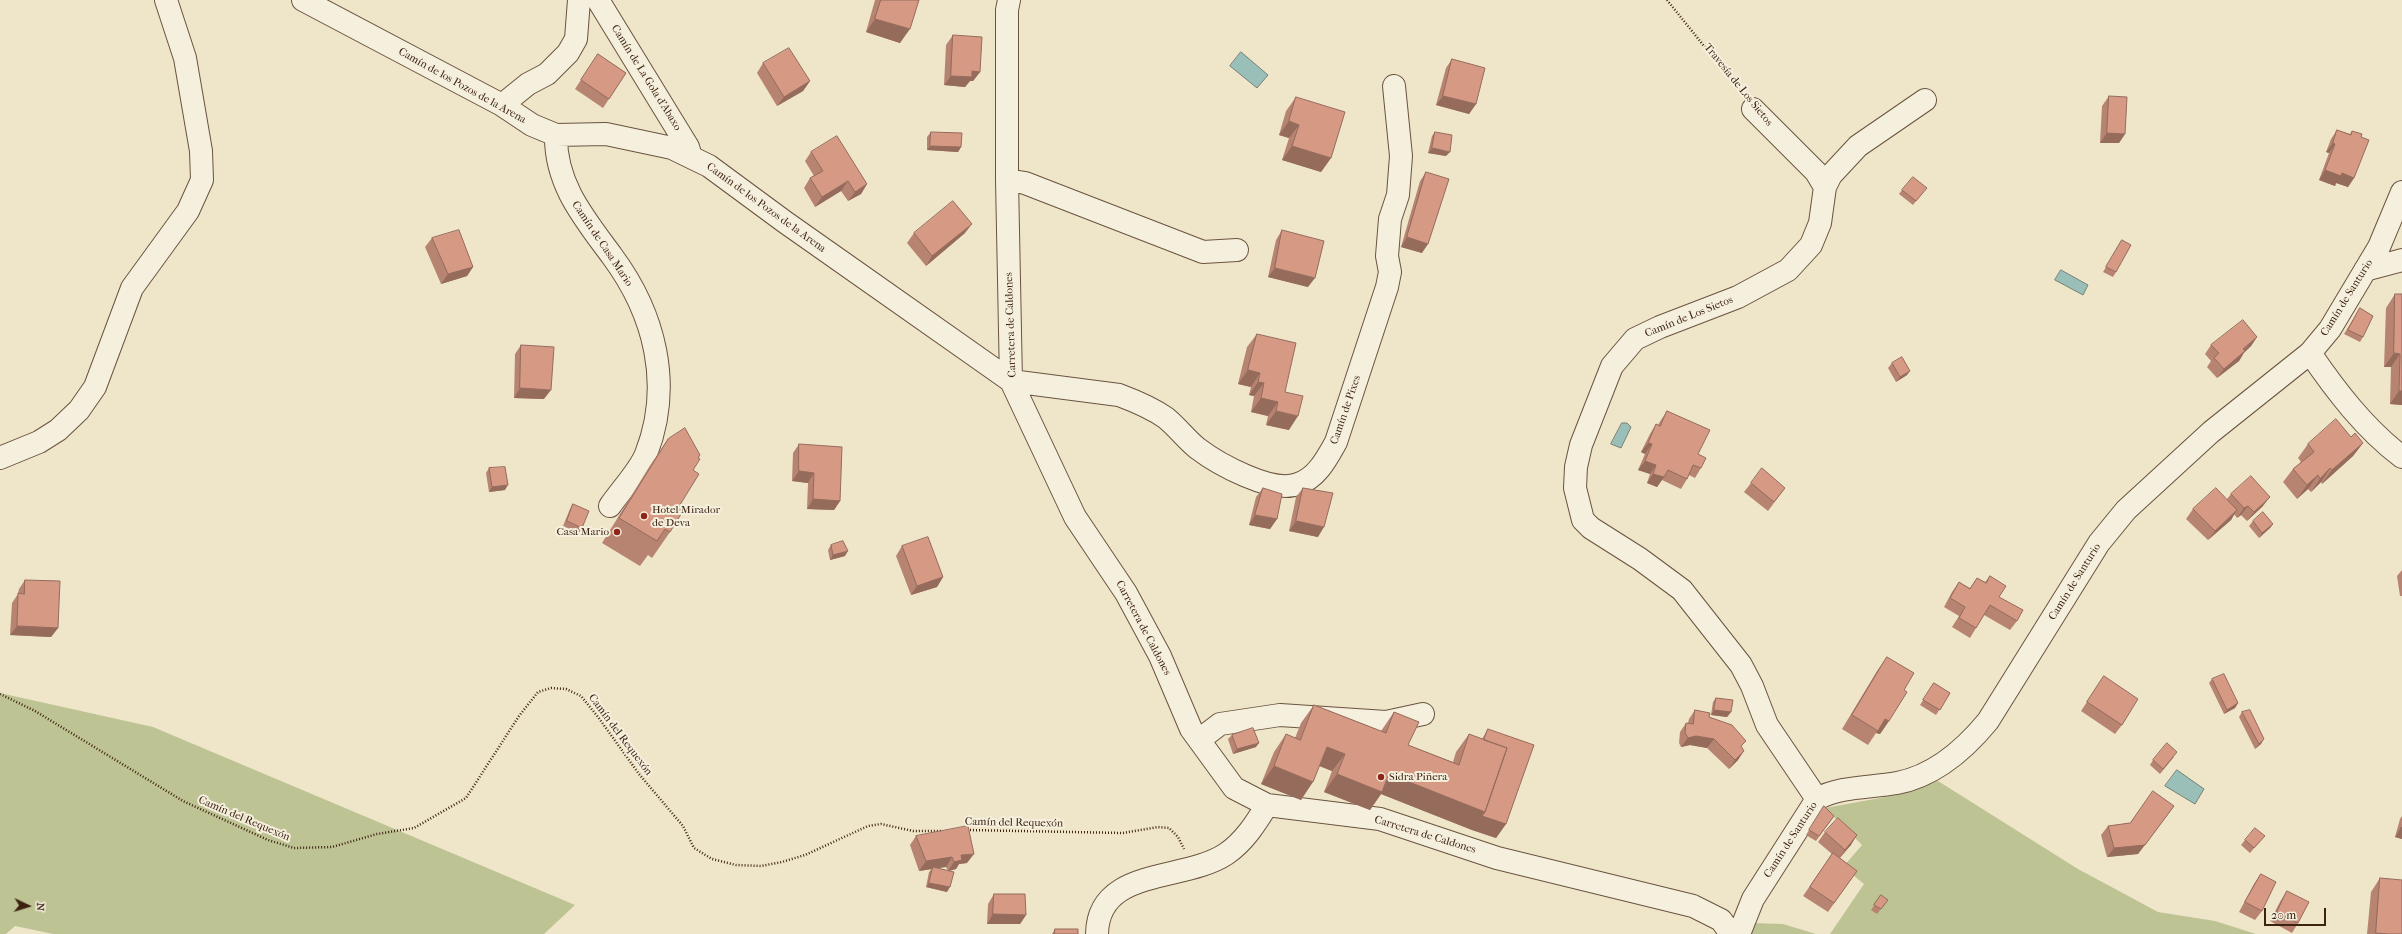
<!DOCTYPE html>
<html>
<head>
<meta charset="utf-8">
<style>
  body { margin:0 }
  #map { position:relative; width:2402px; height:934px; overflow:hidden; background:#efe6ca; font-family:"IM FELL French Canon",serif }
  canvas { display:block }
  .north { position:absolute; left:8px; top:886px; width:40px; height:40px; -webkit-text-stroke:3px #f5efdd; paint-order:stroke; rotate:94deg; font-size:11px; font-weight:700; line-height:16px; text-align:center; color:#3d2211 }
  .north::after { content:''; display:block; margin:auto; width:14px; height:18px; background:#3d2211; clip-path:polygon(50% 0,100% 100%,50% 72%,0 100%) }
  .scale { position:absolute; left:2264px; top:908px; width:62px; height:18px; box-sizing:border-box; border:2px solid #3d2211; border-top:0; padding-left:5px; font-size:12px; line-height:14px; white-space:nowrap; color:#3d2211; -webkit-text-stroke:3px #f5efdd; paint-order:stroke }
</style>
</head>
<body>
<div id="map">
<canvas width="2402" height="934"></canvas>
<div class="north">N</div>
<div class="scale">20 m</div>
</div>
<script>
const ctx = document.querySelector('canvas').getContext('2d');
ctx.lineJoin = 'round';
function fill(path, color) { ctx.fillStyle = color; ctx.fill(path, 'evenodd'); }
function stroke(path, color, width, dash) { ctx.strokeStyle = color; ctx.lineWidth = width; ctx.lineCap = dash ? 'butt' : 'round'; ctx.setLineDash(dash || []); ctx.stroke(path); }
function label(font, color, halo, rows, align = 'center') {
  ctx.font = font + ' "IM FELL French Canon",serif'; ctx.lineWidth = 4; ctx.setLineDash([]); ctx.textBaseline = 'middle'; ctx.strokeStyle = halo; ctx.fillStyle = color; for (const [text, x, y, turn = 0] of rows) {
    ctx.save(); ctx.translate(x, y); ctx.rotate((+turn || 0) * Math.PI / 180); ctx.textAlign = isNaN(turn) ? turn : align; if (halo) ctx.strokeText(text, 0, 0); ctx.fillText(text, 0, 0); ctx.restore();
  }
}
const green = new Path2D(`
  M0,693L153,727L575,905L544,934H53L15,926L6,934H0Z
  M1938,781L2078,869L2158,912L2215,921L2256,934H1830L1864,884L1843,867L1862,845L1825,808L1902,794Z
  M1751,923L1783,924L1816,934H1751Z`);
const water = new Path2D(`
  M1241,52L1268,75L1257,88L1230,66Z
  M2061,270L2088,285L2083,295L2055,280Z
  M1622,423H1627L1631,427L1621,448L1611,444Z
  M2177,770L2204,789L2195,804L2165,786Z`);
const path = new Path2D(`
  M1667,0L1741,92
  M0,694L35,711L183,801L268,840L294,848L332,847L377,834L414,828L466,798L519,716L538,692L551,688L566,689L581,696L598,717L639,774L683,826L694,848L712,859L736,865L761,866L782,862L805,855L868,826L881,824L913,831H942
  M967,830L1123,833L1158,827L1169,828L1178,837L1184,849`);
const minor = new Path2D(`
  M303,0L502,105L532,125L556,135L606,134L672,148L709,166L785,222L1011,381L1119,395C1135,401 1152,408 1166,418C1177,427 1186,439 1197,448C1218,464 1272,494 1298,484C1317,478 1327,458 1336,442L1387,287L1390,272L1387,256L1390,219L1398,195L1401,156L1394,86
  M598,0L688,147L691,157
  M1009,0L1007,10V180L1011,381L1075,517L1126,593L1160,656L1191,729L1234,788L1267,805L1380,819L1497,858L1693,906L1721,920L1731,934
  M502,105L528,84L547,74L568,53L576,39L579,0
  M1753,109L1816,172L1825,187
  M556,135C555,184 584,218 612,256C655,314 673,385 646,454C640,470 620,491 610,506
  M1007,180L1025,183L1203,252L1237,250
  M2365,270L2402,260
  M2310,353C2336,391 2365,429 2402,457
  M0,458L39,442L58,430L79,410L95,387L132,288L188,211L202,180L201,151L185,58L166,0
  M1199,740L1220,724L1280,715L1386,722L1423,714
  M1817,799L1767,725L1752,686L1741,665L1682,590L1640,559L1591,528L1583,520L1575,488L1576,467L1581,445L1612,366L1635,339L1660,327L1738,297L1788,270L1811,245L1820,223L1825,187L1831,175L1858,146L1925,100
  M1097,934C1098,867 1184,882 1226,854C1244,842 1256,823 1267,805
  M1739,934L1753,899L1817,799C1840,786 1870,788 1897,783C1934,776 1965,749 1988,721L2099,543L2126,510L2211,432L2310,353L2330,329L2379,247L2402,192`);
const wall = new Path2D(`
  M875,0H919L900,43L866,32Z
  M953,35L980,72L973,81H970L965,87L944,85L946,45Z
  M598,54L626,73L603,108L575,89Z
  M1452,59L1476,104L1469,114L1436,105L1446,68Z
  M763,63L810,81L803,91L777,106L757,73Z
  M2109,96L2125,134L2119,143H2100L2102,106Z
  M1296,97L1331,158L1321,172L1282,160L1289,138L1279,135L1286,111Z
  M2337,130L2350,134L2352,131L2361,137L2354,178L2348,187L2336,183L2335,186L2319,180L2329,153L2326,152L2331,139Z
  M931,132L961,147L958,152L927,150V137Z
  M1435,132L1446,156L1428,153L1432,136Z
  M811,152L867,184L861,194L848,201L841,191L815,207L804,188L810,178L814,176L805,161Z
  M1426,172L1422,253L1401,247L1420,181Z
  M1902,190L1923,192L1913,205L1899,194Z
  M1282,230L1308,287L1268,277L1276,240Z
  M914,233H965L926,266L907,243Z
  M432,238L473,267L467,276L441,284L425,247Z
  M2122,240L2116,272L2113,277L2103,272Z
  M2395,294H2402V405L2390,404L2391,367H2384L2386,308Z
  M2360,308L2363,337L2360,342L2344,334Z
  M1257,334L1285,392L1289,430L1266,425L1268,416L1251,412L1254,396L1249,395L1251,387L1238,384L1247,347Z
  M2257,337L2251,346L2245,351L2239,361L2217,378L2207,367L2211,361L2205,354L2211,345Z
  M521,345L544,399L514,398L515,354Z
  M1892,363L1907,375L1896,382L1888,368Z
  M1667,411L1698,454L1701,468L1695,478L1689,475L1687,479L1681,489L1662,480L1657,487L1647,483L1650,474L1638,470L1645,454L1641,452L1650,434L1656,424L1658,425L1661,420Z
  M2351,437L2363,443L2353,456L2322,484L2321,482L2311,492L2308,489L2297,499L2283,482L2293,469L2301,462L2298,458L2308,444Z
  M668,439L698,458L678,508L670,532L652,558L648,555L640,566L602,543L651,464Z
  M799,444L840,501L834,510L807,509L808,483L792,481L793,453Z
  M489,468L505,490L489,492L486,473Z
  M1751,483L1785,488L1768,511L1744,492Z
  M1263,488L1277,519L1270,529L1249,525L1256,497Z
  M1303,488L1318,537L1289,531L1296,497Z
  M2231,494L2263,506L2247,521L2241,515L2237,518L2234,514L2231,520L2208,540L2186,519L2193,509L2227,499Z
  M573,504L582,528L579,533L563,526L570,509Z
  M2253,521L2273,524L2270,528L2259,538L2249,526Z
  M831,545L845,556L830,560L828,550Z
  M902,546L943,577L937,587L911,595L896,556Z
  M2402,570V596H2400L2397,576Z
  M1990,576L1999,597L2017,621L2010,630L1984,615L1976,628L1970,638L1952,627L1959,616L1944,607L1952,592L1959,582L1970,588L1977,578L1985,582Z
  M25,580L58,628L51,637L10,635L12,603L18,594L19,589Z
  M1887,657L1904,690L1889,721L1880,734L1876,733L1868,745L1842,729L1877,671Z
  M2104,676L2122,725L2115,734L2081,711Z
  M2212,679L2238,703L2235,708L2224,714L2209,683Z
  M1934,683L1950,693L1936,715L1920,705Z
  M1716,698L1731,712L1727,717L1711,715L1713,702Z
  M1314,705L1381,731L1394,712L1408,745L1453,762L1456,752L1469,734L1482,739L1488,729L1506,824L1496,838L1472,830L1381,794L1370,810L1324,792L1332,771L1319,766L1301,800L1261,784L1274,752L1286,734L1295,738L1301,723Z
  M1695,710L1709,717L1742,748L1738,760L1729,769L1707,748L1690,745L1681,747L1679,743L1680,732L1686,723H1688L1689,719Z
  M2242,712L2261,744L2255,749L2239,717Z
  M1232,735L1256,747L1233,754L1228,739Z
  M2174,757L2160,774L2150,765L2153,760Z
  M1824,806L1834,816L1816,841L1806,835Z
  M2174,806L2138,854L2107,857L2101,835L2108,826L2130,823Z
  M2402,816V839L2395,837L2400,819Z
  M1825,832L1851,845L1840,858L1857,871L1828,912L1803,896L1832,854L1818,842Z
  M916,836L967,863L959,864L956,869L949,871L947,892L926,887L929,872L932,869L919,871L910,845ZM946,867L948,871L936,868Z
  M2245,840H2261L2250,853L2241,845Z
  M2261,874L2262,911L2255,920L2239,912L2254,884Z
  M2380,878L2402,934H2367L2371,892Z
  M2287,891L2298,923L2292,933L2270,921L2281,900Z
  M994,894L1026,915L1020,924H987L988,904Z
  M1881,895L1885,904L1877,914L1871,910Z
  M1055,929L1078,934H1052Z`);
const shadedWall = new Path2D(`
  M875,19L910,29L900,43L866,32Z
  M972,71L980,72L973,81H970L965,87L944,85L951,76Z
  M810,81L803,91L777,106L784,97Z
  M1443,96L1476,104L1469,114L1436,105Z
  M1289,121L1299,125L1289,138L1279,135Z
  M2107,133L2125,134L2119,143H2100Z
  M2333,143L2335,144L2329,153L2326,152Z
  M930,146L961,147L958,152L927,150Z
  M1292,146L1331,158L1321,172L1282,160Z
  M1432,148L1450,152L1446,156L1428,153Z
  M2325,170L2342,173L2354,178L2348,187L2336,183L2335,186L2319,180Z
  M848,181L841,191L815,207L822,197Z
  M867,184L861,194L848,201L855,192Z
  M972,224L965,233L926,266L932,256Z
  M1407,237L1428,244L1422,253L1401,247Z
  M473,267L467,276L441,284L448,274Z
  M1275,268L1315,278L1308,287L1268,277Z
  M2257,337L2251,346L2243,354L2245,351L2239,361L2217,378L2224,369Z
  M2394,353L2400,354L2391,367H2384Z
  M1248,370L1260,373L1251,387L1238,384Z
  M1910,371L1907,375L1896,382L1900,377Z
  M1258,382L1264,383L1254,396L1249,395Z
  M520,388L551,390L544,399L514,398Z
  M2399,391H2402V405L2390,404Z
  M1261,398L1278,402L1268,416L1251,412Z
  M1276,411L1298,416L1289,430L1266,425Z
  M1648,443L1652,444L1645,454L1641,452Z
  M2363,443L2353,456L2322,484L2332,470Z
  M1645,461L1656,465L1650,474L1638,470Z
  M2330,468L2321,482L2311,492L2320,479Z
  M799,471L814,473L808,483L792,481Z
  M1653,474L1664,477L1657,487L1647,483Z
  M2318,475L2308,489L2297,499L2307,485Z
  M508,485L505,490L489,492L492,487Z
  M2270,497L2263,506L2247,521L2254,512Z
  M813,499L840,501L834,510L807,509Z
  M2248,506L2241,515L2237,518L2244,508Z
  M2237,510L2231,520L2208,540L2215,531Z
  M1255,515L1277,519L1270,529L1249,525Z
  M1296,521L1324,527L1318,537L1289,531Z
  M2273,524L2270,528L2259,538L2262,533Z
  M848,551L845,556L830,560L833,555Z
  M943,577L937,587L911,595L917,586Z
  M17,626L58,628L51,637L10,635Z
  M2238,703L2235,708L2224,714L2227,710Z
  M1714,710L1731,712L1727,717L1711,715Z
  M1885,719L1889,721L1880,734L1876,733Z
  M1696,736L1714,739L1707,748L1690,745L1681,747L1688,738Z
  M2264,739L2261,744L2255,749L2259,744Z
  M1259,743L1256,747L1233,754L1237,749Z
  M1327,747L1345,754L1332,771L1315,764Z
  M1744,751L1738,760L1729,769L1735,760Z
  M1274,766L1313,782L1301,800L1261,784Z
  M1337,774H1389L1485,812L1506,824L1496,838L1472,830L1381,794L1370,810L1324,792Z
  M2174,806L2138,854L2107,857L2114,848Z
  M2401,827H2402V839L2395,837Z
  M1857,835L1851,845L1838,859L1845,850Z
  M974,854L967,863L959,864L956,869L948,871L954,862L961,855Z
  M952,857L946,867L932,869L933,867L932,869L919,871L926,861Z
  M929,883L950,887L947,892L926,887Z
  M993,914L1026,915L1020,924H987Z`);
const building = new Path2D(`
  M881,0H919L910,29L875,19Z
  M953,35L982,37L980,72L972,71V77L951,76Z
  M789,48L810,81L784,97L763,63Z
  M598,54L626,73L609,99L581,80Z
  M1452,59L1485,68L1476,104L1443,96Z
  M2109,96L2127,97L2125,134L2107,133Z
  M1296,97L1345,112L1331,158L1292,146L1299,125L1289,121Z
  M2337,130L2351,135L2352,131L2362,134L2361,137L2369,140L2354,178L2342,173L2341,176L2325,170L2335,144L2333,143Z
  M931,132L962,133L961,147L930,146Z
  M1435,132L1452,135L1450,152L1432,148Z
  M837,136L867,184L855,192L848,181L822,197L810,178L823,171L811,152Z
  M1426,172L1449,179L1428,244L1407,237Z
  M1913,177L1927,188L1916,201L1902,190Z
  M953,201L972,224L932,256L914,233Z
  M459,230L473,267L448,274L432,238Z
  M1282,230L1324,241L1315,278L1275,268Z
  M2122,240L2131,245L2116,272L2106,267Z
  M2395,294H2402V391H2399L2400,354L2394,353Z
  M2360,308L2373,316L2363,337L2348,330Z
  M2243,320L2257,337L2243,349L2245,351L2224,369L2214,358L2219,353L2211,345Z
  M1257,334L1296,343L1285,392L1303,396L1298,416L1276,411L1278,402L1261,398L1264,383L1258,382L1260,373L1248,370Z
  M521,345L554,347L551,390L520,388Z
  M1902,357L1910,371L1900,377L1892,363Z
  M1667,411L1710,430L1698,454L1706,458L1701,468L1693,465L1687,479L1668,470L1664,477L1653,474L1656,465L1645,461L1652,444L1648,443L1656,424L1660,426Z
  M2336,419L2351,437L2355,433L2363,443L2332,470L2330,468L2320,479L2318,475L2307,485L2293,469L2314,452L2308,444Z
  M685,428L700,455L698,458L700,459L693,470L699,474L678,508L683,511L670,532L665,529L657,541L619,518L668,439Z
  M799,444L842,447L840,501L813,499L814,473L799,471Z
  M505,467L508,485L492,487L489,468Z
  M1762,468L1785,488L1774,502L1751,483Z
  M2251,476L2270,497L2254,512L2248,506L2244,508L2231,494Z
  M1263,488L1282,494L1277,519L1255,515Z
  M1303,488L1333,493L1324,527L1296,521Z
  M2216,488L2237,510L2215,531L2193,509Z
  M573,504L589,511L582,528L567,521Z
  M2263,512L2273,524L2262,533L2253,521Z
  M928,537L943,577L917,586L902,546Z
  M843,541L848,551L833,555L831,545Z
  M1990,576L2006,586L1999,597L2023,610L2017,621L1990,605L1976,628L1959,618L1965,607L1950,598L1959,582L1970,589L1977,578L1986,583Z
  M25,580L60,581L58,628L17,626L18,593L24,594Z
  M1887,657L1914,673L1904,690L1907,692L1889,721L1885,719L1878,731L1852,715Z
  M2224,674L2238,703L2227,710L2212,679Z
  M2104,676L2138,699L2122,725L2087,702Z
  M1934,683L1950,693L1940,710L1923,700Z
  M1716,698L1733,700L1731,712L1714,710Z
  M1314,705L1386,733L1394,712L1419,722L1408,745L1459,765L1469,734L1507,748L1485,812L1389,774L1382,792L1337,774L1345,754L1327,747L1313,782L1274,766L1286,734L1300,740Z
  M1695,710L1710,713L1709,717L1732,725L1746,741L1741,746L1744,751L1735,760L1714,739L1696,736L1688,738L1685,733L1686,723L1693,724Z
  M2250,710L2264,739L2259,744L2242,712Z
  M1253,728L1259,743L1237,749L1232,735Z
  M1488,729L1534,745L1506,824L1482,816L1485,812L1507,748L1484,740Z
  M2167,743L2177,752L2163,769L2153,760Z
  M2153,791L2174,806L2145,845L2114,848L2108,826L2130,823Z
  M1824,806L1834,816L1819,836L1809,830Z
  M1838,818L1857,835L1845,850L1825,832Z
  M968,826L974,854L961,855L962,860L954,862L952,857L926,861L916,836Z
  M2255,828L2265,836L2254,848L2245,840Z
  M1833,853L1857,871L1834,903L1810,887Z
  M933,867L954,872L950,887L929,883Z
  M2261,874L2276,882L2262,911L2245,902Z
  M2380,878L2402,880V934H2388L2376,933Z
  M2287,891L2309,902L2298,923L2277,912Z
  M994,894H1025L1026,915L993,914Z
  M1881,895L1888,900L1881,909L1874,905Z
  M1055,929H1078V934H1055Z`);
const markers = [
  [644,516,4,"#8f2418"],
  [617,532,4,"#8f2418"],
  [1381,777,4,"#8f2418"]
];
const streetNames = [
  ["Camín de La Gola d'Abaxo",646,78,58],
  ["Travesía de Los Sietos",1738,85,51],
  ["Camín de los Pozos de la Arena",462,86,29],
  ["Camín de los Pozos de la Arena",766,208,36],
  ["Camín de Casa Mario",602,244,56],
  ["Camín de Santurio",2347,298,-58],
  ["Camín de Los Sietos",1689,317,-22],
  ["Carretera de Caldones",1011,325,-92],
  ["Camín de Pixes",1346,410,-71],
  ["Camín de Santurio",2075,582,-58],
  ["Carretera de Caldones",1143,628,62],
  ["Camín del Requexón",620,735,53],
  ["Camín del Requexón",244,819,23],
  ["Camín del Requexón",1014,823,1],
  ["Carretera de Caldones",1425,835,17],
  ["Camín de Santurio",1791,840,-57]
];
const poiNames = [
  ["Hotel Mirador",652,510],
  ["de Deva",652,523],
  ["Casa Mario",609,532,"right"],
  ["Sidra Piñera",1389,777]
];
fill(green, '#bec394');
fill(water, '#9abfb9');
stroke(water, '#758076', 1);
stroke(minor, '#6a533f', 24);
stroke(path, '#3d2211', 2.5, [1, 2]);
stroke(minor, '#f5efdd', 22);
fill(wall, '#b78472');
fill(shadedWall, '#956b5c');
fill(building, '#d59984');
stroke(building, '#956b5c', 1);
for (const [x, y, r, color] of markers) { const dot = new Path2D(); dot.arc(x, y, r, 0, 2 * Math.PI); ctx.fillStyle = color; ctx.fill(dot); stroke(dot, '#f5efdd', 1.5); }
label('11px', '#3d2211', '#f5efdd', streetNames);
label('11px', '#3d2211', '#f5efdd', poiNames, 'left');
</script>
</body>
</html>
